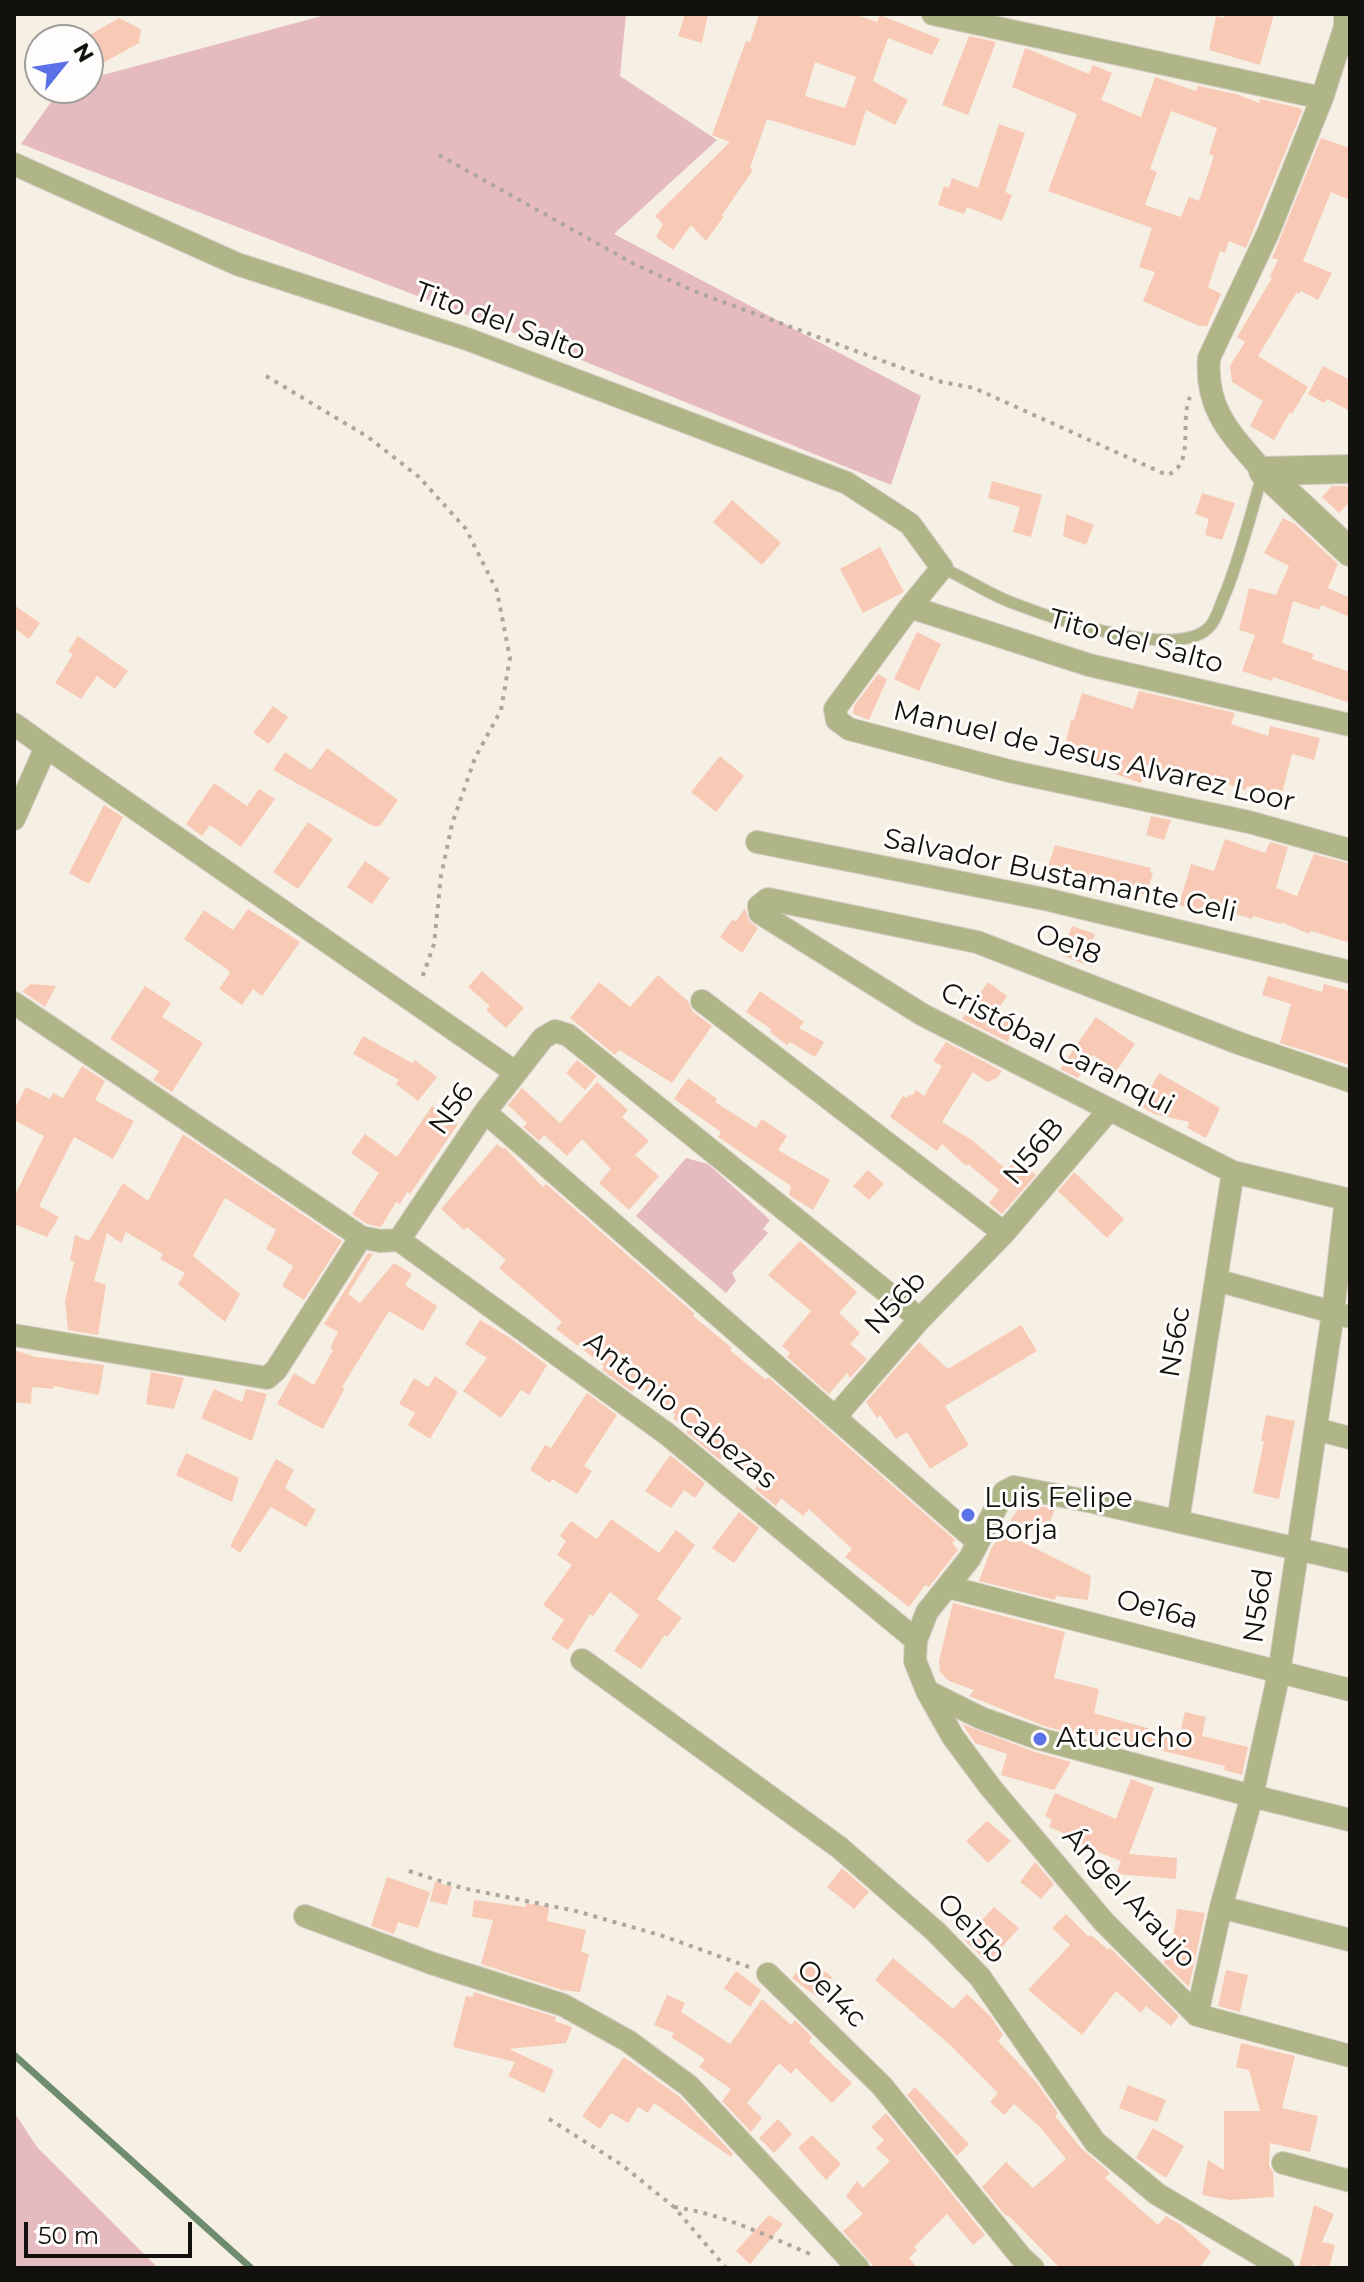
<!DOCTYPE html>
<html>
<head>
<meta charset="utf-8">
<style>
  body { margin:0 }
  #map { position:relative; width:1364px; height:2282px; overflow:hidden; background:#f6efe4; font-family:Montserrat,sans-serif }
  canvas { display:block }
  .frame { position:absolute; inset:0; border:16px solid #13110d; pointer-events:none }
  .north { position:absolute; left:24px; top:24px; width:80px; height:80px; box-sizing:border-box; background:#fefdfb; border:2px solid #a09f9c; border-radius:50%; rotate:60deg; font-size:22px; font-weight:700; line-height:32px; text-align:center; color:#13110d }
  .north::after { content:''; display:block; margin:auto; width:28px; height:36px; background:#5b71e7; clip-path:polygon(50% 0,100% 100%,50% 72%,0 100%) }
  .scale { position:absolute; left:24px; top:2222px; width:168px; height:36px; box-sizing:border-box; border:4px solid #13110d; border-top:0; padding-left:10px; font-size:24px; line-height:28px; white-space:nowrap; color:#13110d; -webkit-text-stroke:6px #fefdfb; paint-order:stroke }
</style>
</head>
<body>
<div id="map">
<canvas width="1364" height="2282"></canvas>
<div class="frame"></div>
<div class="north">N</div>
<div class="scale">50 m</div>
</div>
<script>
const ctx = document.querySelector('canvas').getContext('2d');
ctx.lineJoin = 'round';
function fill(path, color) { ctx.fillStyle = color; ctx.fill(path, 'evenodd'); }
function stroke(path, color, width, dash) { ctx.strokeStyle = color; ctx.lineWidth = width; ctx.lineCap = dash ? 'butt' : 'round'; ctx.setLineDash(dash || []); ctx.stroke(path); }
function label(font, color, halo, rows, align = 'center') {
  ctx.font = font + ' Montserrat,sans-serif'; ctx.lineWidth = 6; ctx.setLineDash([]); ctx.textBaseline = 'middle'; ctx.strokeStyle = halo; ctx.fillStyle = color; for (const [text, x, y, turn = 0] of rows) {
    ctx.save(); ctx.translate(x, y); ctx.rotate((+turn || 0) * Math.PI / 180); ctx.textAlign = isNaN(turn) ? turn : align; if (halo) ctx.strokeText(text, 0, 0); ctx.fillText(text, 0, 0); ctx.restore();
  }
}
const green = new Path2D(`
  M329,14H626L620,76L717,140L614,234L921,396L891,485L514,333L21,144L61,88H88V79Z
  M686,1158L708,1164L770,1220L763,1229L768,1233L732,1273L736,1281L726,1293L636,1216Z
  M14,2112L37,2147L158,2268H14Z`);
const stream = new Path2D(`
  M14,2055L251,2268`);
const building = new Path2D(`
  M685,14H708L702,43L678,36Z
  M759,14H853L877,22L880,15L940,39L932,55L888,38L873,81L908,100L895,125L866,110L855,146L767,119L750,168L753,170L722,215L724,216L706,241L691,225L673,250L656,237L663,224L655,216L730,142L712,135L746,41L750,42ZM815,62L856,77L845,108L805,96Z
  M1225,14H1274L1260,65L1209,50L1216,16L1224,18Z
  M119,18L141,29L139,43L103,63L88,36Z
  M969,36L996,42L968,115L942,105Z
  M1025,48L1089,74L1093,65L1112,73L1101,100L1141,117L1155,77L1196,91L1198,86L1236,94L1259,103L1260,99L1300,108L1302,111L1246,248L1229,241L1225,253L1220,251L1208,287L1221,294L1207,326H1199L1143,301L1155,272L1139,267L1152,228L1048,191L1077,114L1012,87ZM1171,111L1217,128L1209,154L1214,156L1199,201L1189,197L1181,217L1145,205L1157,172L1150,169Z
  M999,124L1025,133L1005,192L1012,195L1002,221L967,207L964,214L938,205L944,186L949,188L952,178L978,188Z
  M1321,138L1350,148V200L1331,192L1303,261L1332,273L1318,300L1301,291L1299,294L1296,293L1258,356L1308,387L1292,414L1290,412L1274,440L1250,426L1263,401L1232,382L1230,366L1245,342L1237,337L1272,278L1270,276L1278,260L1272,258Z
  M1323,366L1350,380V411L1327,399L1324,403L1308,394Z
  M992,481L1042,495L1031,537L1013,532L1020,507L988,498Z
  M1332,486H1346L1350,490V502L1339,513L1322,497Z
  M1202,493L1235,503L1222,540L1205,535L1209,519L1195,514Z
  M732,500L781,543L762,565L713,522Z
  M1066,514L1094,525L1086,545L1063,536Z
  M1283,518L1295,524L1338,564L1328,588L1350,598V617L1321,605L1319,610L1293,601L1282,643L1314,654L1312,659L1350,672V703L1273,677L1272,681L1242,671L1255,635L1239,630L1249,588L1276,595L1289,566L1264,553Z
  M880,547L904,592L863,613L840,569Z
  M14,605L40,623L29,639L14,628Z
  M917,632L941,644L919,691L894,679Z
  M78,636L128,671L115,689L97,676L81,699L55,683L73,654L68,652Z
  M878,674L887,679L869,720L853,714L854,706Z
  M1139,691L1235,713L1231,724L1268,736L1270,726L1320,738L1314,760L1292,754L1282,794L1247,786L1246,790L1202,776L1200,783L1147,765L1141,783L1107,771L1062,759L1071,720H1074L1082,693L1133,709Z
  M273,706L288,717L269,744L253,733Z
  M327,748L398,800L380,826H373L273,770L285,752L311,770Z
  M720,756L744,776L716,812L691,792Z
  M214,783L247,806L259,789L275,799L241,847L210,825L202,836L186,824Z
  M104,805L123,817L89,884L69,873Z
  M1151,816L1171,820L1164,840L1146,835Z
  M308,822L333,839L298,889L273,872Z
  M1225,839L1265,853L1270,842L1288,847L1276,888L1297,896L1314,854L1350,864V943L1311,931L1309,934L1281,922V924L1253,916L1252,919L1204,904L1202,912L1179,905L1191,864L1214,871Z
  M1055,845L1151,868L1150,872L1153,873L1146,895L1048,867Z
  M365,861L390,878L372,904L347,887Z
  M745,908L749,921L758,928L742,953L720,937L732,920L736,921Z
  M248,909L300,942L262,996L253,989L242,1005L219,989L230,973L228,970L184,939L204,910L233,930Z
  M1072,926L1095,934L1092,944L1099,947L1092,967L1061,955Z
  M482,971L524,1008L506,1028L486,1010L490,1006L468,987Z
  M658,975L688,1001L693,1012L712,1026L672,1083L619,1050L615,1055L570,1018L599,982L630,1007Z
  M1268,976L1322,992L1324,984L1350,991V1065L1280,1043L1291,1004L1262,995Z
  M988,982L1007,996L997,1011L1015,1019L1008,1042L962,1019Z
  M31,984L56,986L45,1007L22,991Z
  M145,986L171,1003L162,1017L203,1043L172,1092L153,1080L159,1071L110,1039Z
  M760,991L804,1022L799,1028L824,1042L815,1057L790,1042L787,1045L770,1032L771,1029L746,1012Z
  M1096,1017L1135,1044L1116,1071L1093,1055L1078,1078L1060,1069Z
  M363,1036L412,1063L415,1060L437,1077L418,1101L396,1084L399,1080L353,1054Z
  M946,1042L1002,1071L997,1078L987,1082L973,1072L942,1122L972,1140L1007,1170L1017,1159L1036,1175L1002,1214L989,1203L999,1190L968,1164L966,1166L942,1144L937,1151L890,1117L903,1096L907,1098L910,1094L912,1096L916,1090L924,1096L942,1066L933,1061Z
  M577,1060L597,1076L585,1090L566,1073Z
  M82,1066L105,1081L95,1100L134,1121L113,1159L74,1137L39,1206L59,1217L47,1237L14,1224L15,1195L44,1136L14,1120V1110L26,1087L50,1099L53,1093L63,1098Z
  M1159,1073L1220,1108L1206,1138L1187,1128L1189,1122L1154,1114L1140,1106Z
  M688,1078L717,1099L715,1102L756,1128L762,1119L787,1136L778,1150L830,1180L813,1210L789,1195L791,1186L718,1137L721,1132L674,1099Z
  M597,1082L628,1110L622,1117L649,1141L635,1155L659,1176L629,1210L599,1183L611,1169L582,1139L567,1156L544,1135L539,1141L523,1127L527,1123L508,1105L522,1088L560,1123Z
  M432,1106L458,1124L410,1194L407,1192L400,1204L396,1202L381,1227L367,1224L352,1214L379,1173L351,1153L365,1134L397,1157Z
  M183,1134L342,1241L304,1300L282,1286L293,1266L266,1249L276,1230L225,1198L193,1256L240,1294L225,1322L178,1284L185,1273L160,1259L163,1254L126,1232L121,1243L107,1233L94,1281L106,1285L98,1335L68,1330L65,1301L74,1262L70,1260L75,1235L89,1241L123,1183L148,1201Z
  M497,1144L503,1149L504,1147L543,1187L546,1184L695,1314L693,1316L732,1348L730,1350L766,1380L768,1377L955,1540L952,1543L958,1550L929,1587L925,1585L909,1607L845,1557L852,1549L809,1509L803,1516L781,1498L776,1506L755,1489L759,1483L733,1459L723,1455L720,1460L686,1432L688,1430L673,1418L676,1415L638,1384L632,1392L602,1370L604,1366L556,1329L562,1322L499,1268L506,1260L467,1227L464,1230L441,1209Z
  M868,1170L884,1184L869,1200L853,1186Z
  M1074,1172L1124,1219L1107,1238L1058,1191Z
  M800,1241L857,1292L839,1313L860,1333L850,1344L867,1359L850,1378L847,1373L829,1394L787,1357L790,1353L782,1346L811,1311L768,1275Z
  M368,1253L373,1254L348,1294L360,1303L394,1263L412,1274L405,1285L437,1306L423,1331L389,1311L342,1387L345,1388L323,1429L277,1404L294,1373L314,1385L333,1350L330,1348L338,1332L324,1324Z
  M480,1320L507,1336L547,1365L529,1395L521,1390L501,1418L463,1391L487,1358L465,1344Z
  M1021,1325L1037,1351L945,1406L969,1445L930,1469L907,1432L896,1439L880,1415L877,1418L866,1402L919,1342L948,1369Z
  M14,1350L36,1357L104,1365L99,1395L54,1386L53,1389L32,1387L31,1404L14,1402Z
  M151,1372L184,1378L174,1409L146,1404Z
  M435,1376L458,1392L430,1439L408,1425L415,1413L399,1404L414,1378L428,1387Z
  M214,1389L242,1402L246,1389L267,1394L252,1441L201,1418Z
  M587,1393L617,1415L584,1466L592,1471L577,1494L552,1479L550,1483L530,1470L545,1445L551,1448Z
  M1266,1415L1295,1421L1279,1499L1253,1493L1264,1441H1261Z
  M186,1453L239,1478L232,1502L176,1475Z
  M670,1455L705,1483L695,1498L684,1490L671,1508L645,1491Z
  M276,1459L294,1470L285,1488L316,1510L306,1527L271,1507L240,1553L230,1546Z
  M1022,1503L1055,1509L1046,1533L1008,1524Z
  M739,1512L759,1528L734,1563L712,1548Z
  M611,1519L659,1553L676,1530L695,1545L657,1599L682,1618L667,1637L665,1635L641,1669L614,1651L639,1615L610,1592L593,1616L590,1614L568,1650L551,1639L564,1620L543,1605L572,1565L557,1555L566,1541L560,1536L571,1521L597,1539Z
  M1002,1532L1091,1576L1088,1600L1056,1596L1055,1600L979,1581L991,1549Z
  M953,1603L1065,1632L1054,1678L1099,1689L1094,1713L1179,1737L1185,1712L1206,1717L1202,1736L1248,1747L1242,1775L1224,1770L1225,1766L1089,1733L1086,1737L1044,1726L969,1696L974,1690L949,1681L940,1672L939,1661Z
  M962,1724L1035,1752L1071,1762L1054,1790L1001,1775L1007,1754L975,1743Z
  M1131,1779L1154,1788L1129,1854L1177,1858L1176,1879L1116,1874L1121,1861L1068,1840L1070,1836L1049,1827L1052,1820L1045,1816L1055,1793L1116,1819Z
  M987,1821L1011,1841L988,1863L966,1841Z
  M1035,1862L1054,1884L1041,1899L1020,1882Z
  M842,1868L869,1892L854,1909L827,1887Z
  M387,1877L430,1892L418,1928L398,1922L394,1934L371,1926Z
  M435,1882L452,1887L447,1905L430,1901Z
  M474,1900L526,1907V1903L549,1907L547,1921L586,1930L581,1952L589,1954L580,1992L562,1990L481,1964L493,1920L472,1917Z
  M994,1907L1019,1928L988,1963L964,1940Z
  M1177,1909L1205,1913L1189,1987L1164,1963L1169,1939L1173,1940Z
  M1066,1914L1089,1937L1091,1935L1108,1950L1110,1948L1179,2016L1171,2026L1146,2006L1141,2013L1116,1991L1082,2035L1028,1990L1070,1945L1052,1928Z
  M807,1958L832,1977L817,1997L792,1978Z
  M893,1958L953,2009L967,1994L991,2017L1003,2035L998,2041L1036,2082L1058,2113L1055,2116L1081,2148L1110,2173L1105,2178L1158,2225L1166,2216L1181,2225L1211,2252L1199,2268H1060L1008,2215L1006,2216L982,2187L1006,2162L1033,2188L1066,2159L1041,2128L1014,2104L1004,2115L990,2102L998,2093L949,2044L875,1980Z
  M1226,1970L1248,1975L1240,2012L1218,2006Z
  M736,1971L761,1990L750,2007L724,1988Z
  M474,1992L556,2017L555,2021L572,2027L566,2043L509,2049L554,2070L544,2093L508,2076L515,2062L453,2047L466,1996L473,1997Z
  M667,1995L685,2003L681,2012L730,2044L762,1999L791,2025L795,2020L812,2037L809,2042L852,2083L832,2103L796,2068L791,2074L779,2063L747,2103L762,2118L751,2132L722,2101L731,2089L699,2067L705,2059L671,2037L674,2033L654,2025Z
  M1241,2043L1295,2056L1282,2108L1318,2116L1310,2152L1270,2143L1269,2166L1273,2172L1274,2197L1230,2200L1202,2195L1208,2160L1224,2170V2111H1260L1249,2070L1236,2067Z
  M624,2057L680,2097L733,2154L731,2157L654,2103L648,2113L638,2107L628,2123L611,2113L600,2129L582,2116Z
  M1128,2085L1166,2100L1157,2122L1119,2108Z
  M915,2087L969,2144L957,2156L907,2095Z
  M886,2113L985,2235L973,2245L947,2214L914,2247L917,2250L909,2258L917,2268H875L843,2231L863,2214L846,2196L857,2181L863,2188L890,2161L876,2148L884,2140L871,2127Z
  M778,2119L792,2134L774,2153L759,2138Z
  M1153,2128L1184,2146L1166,2178L1136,2158Z
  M812,2135L841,2164L826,2180L798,2148Z
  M1314,2205L1334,2214L1322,2242L1335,2245L1329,2268L1312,2265L1310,2268H1299Z
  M769,2215L783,2224L750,2264L736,2251Z`);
const path = new Path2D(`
  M439,155L634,264L696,292L910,371L942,382L974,388L1167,475C1196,465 1179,421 1190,397
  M266,376L368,437L419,477L466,529L497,591L510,658L501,710L475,758L452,824L441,876L434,944L421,981
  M409,1871L462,1888L576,1911L663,1936L749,1967
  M549,2119L622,2165L674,2207L726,2268
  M674,2207C724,2214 769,2237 815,2256`);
const service = new Path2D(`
  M942,568C966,578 988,594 1013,603C1051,618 1182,663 1211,625C1218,616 1221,602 1226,592C1241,553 1251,515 1262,475`);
const minor = new Path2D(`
  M933,14L1322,98
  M14,164L237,264L467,339L847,483L910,524L942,568L910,607L835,709L837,720L849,729L1009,771L1249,822L1350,850
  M1263,471C1231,434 1205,410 1209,358L1268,233L1322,98L1345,27V14
  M910,607L1089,665L1350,725
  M14,724L46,747
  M14,819L46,747L515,1072
  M757,842L1049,900L1350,972
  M702,1001L1004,1233
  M14,1003L361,1237L380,1241L399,1240
  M1350,1081L1241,1044L977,942L768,899L759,906L760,913L923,1015L1233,1172L1350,1200
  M485,1112L978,1542
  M399,1240L485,1112L543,1038L555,1031L568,1035L920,1319
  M399,1240L667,1434L916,1640
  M1216,1280L1350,1317
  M14,1335L267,1378L276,1370L361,1237
  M836,1416L920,1319L1004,1233L1109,1110
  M1316,1429L1350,1438
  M1178,1521L1233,1172
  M1350,1561L1093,1502L1014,1487L1004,1492L970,1558L927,1612L916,1640L915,1661L927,1691L953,1737L991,1788L1104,1922L1197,2015L1350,2056
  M948,1587L1350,1690
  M582,1660L840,1848L935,1931L980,1977L1095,2142L1157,2194L1283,2268
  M927,1691L981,1718L1040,1739L1252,1796L1350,1820
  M1221,1907L1350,1940
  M305,1916L431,1963L563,2005L628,2041L689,2086L858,2268
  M768,1974L882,2086L1021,2257L1033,2268
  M1197,2015L1221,1907L1252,1796L1279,1673L1333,1313L1346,1199
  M1283,2163L1350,2181`);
const tertiary = new Path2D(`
  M1263,471L1350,552
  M1263,471L1350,469`);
const markers = [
  [968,1515,8,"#5b71e7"],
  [1040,1739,8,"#5b71e7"]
];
const streetNames = [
  ["Tito del Salto",500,322,20],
  ["Tito del Salto",1136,642,15],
  ["Manuel de Jesus Alvarez Loor",1094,757,13],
  ["Salvador Bustamante Celi",1060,876,12],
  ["Oe18",1068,945,21],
  ["Cristóbal Caranqui",1057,1049,27],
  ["N56",452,1109,-55],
  ["N56B",1034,1152,-50],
  ["N56b",896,1303,-47],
  ["N56c",1176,1342,-81],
  ["Antonio Cabezas",680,1411,38],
  ["N56d",1259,1606,-82],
  ["Oe16a",1157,1610,15],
  ["Ángel Araujo",1129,1898,47],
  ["Oe15b",971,1929,46],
  ["Oe14c",831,1994,44]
];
const poiNames = [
  ["Luis Felipe",984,1499],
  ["Borja",984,1531],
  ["Atucucho",1056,1739]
];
fill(green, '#e6bbbf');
stroke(stream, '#6f8d6e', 7);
fill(building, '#f8cab5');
stroke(service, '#d2cbc2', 13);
stroke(minor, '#d2cbc2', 24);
stroke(tertiary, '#d2cbc2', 30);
stroke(path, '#aca69e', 4, [4, 6]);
stroke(service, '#b0b588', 11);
stroke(minor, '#b0b588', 22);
stroke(tertiary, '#b0b588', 28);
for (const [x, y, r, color] of markers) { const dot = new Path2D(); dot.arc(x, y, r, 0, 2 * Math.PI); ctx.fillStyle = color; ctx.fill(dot); stroke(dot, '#fefdfb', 3); }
label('28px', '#13110d', '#fefdfb', streetNames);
label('28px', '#13110d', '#fefdfb', poiNames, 'left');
</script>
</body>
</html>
